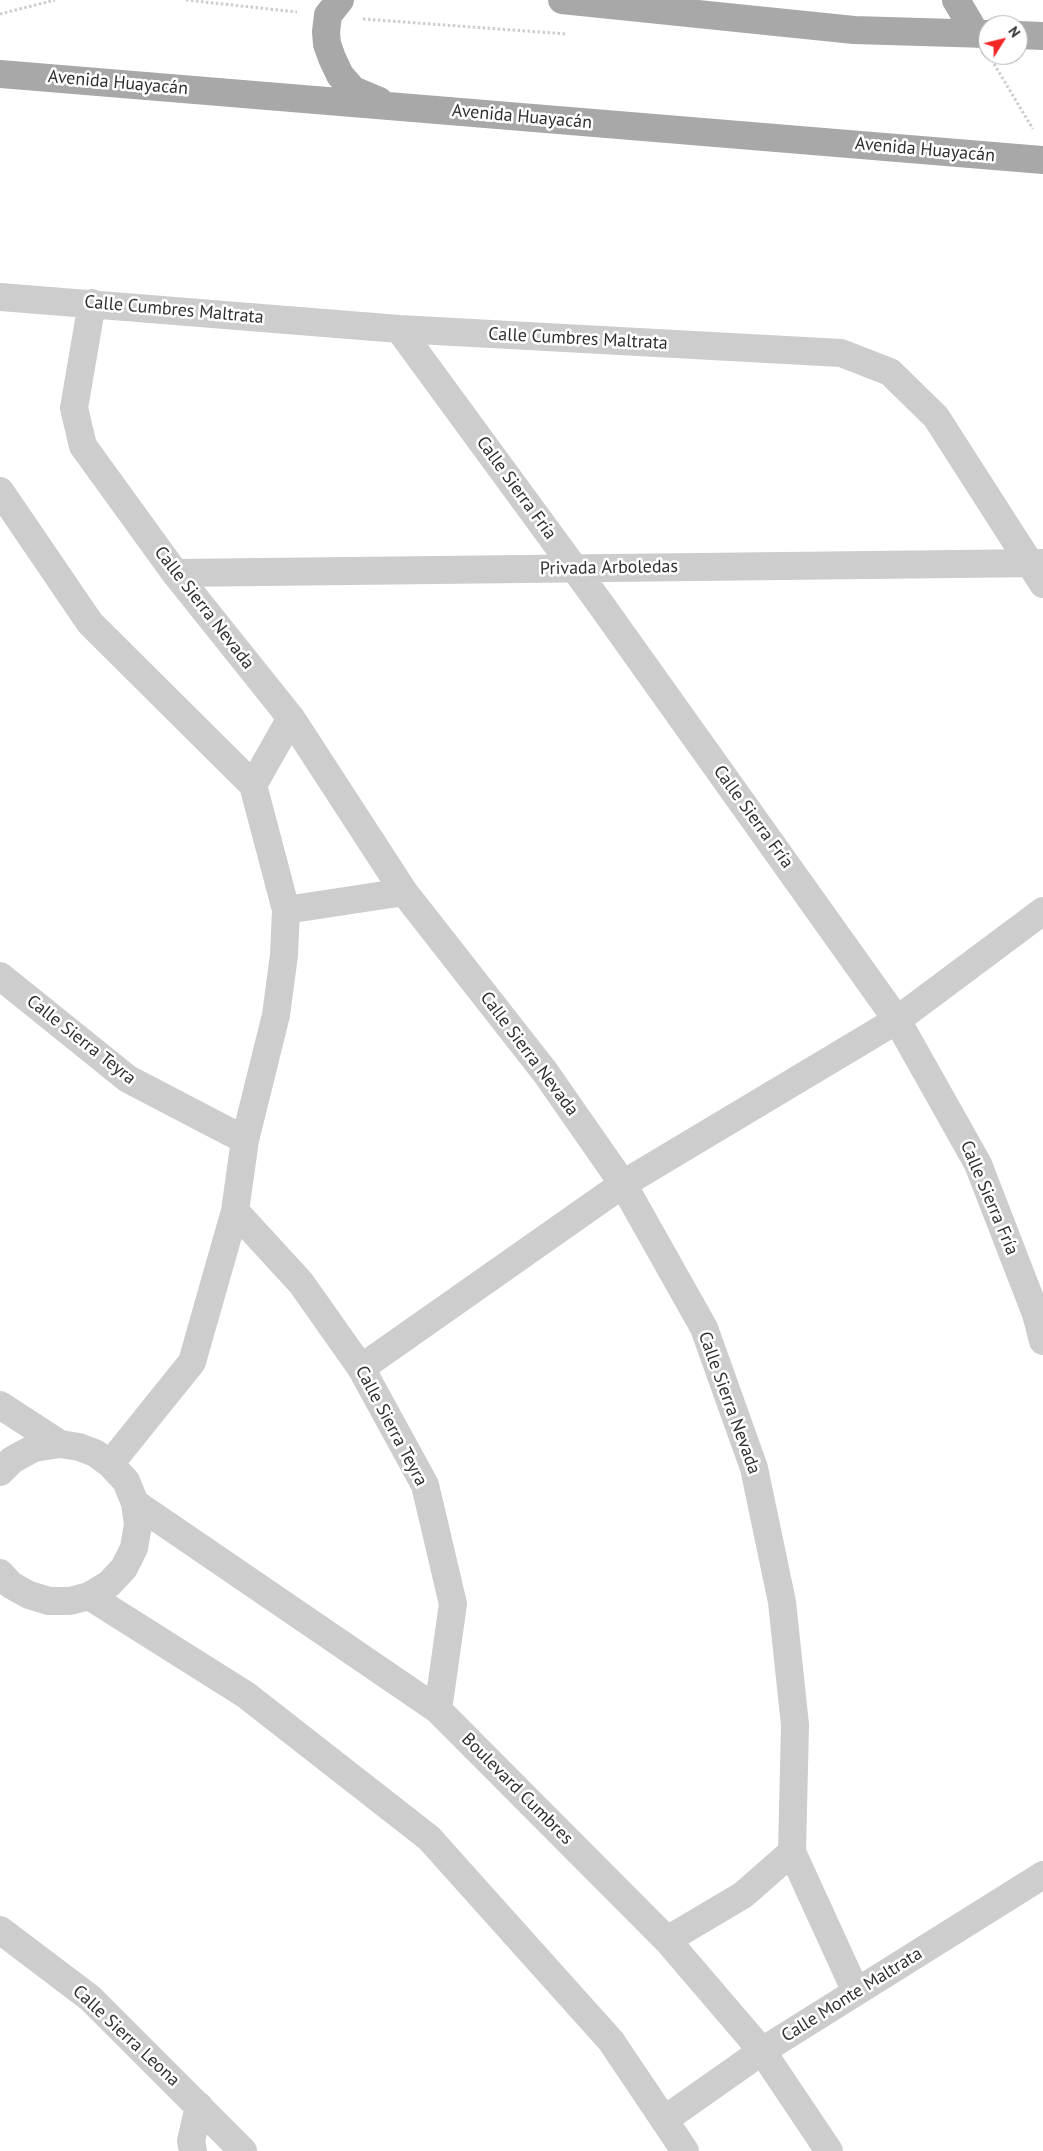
<!DOCTYPE html>
<meta charset="utf-8">
<style>
body{margin:0}
#map{position:relative;width:1043px;height:2151px;overflow:hidden;background:#fff;font-family:"PT Sans",sans-serif}
canvas{display:block}
.north{position:absolute;left:978px;top:15px;width:50px;height:50px;box-sizing:border-box;background:#fff;border:1px solid #acacac;border-radius:50%;rotate:54deg;font-size:14px;font-weight:700;line-height:20px;text-align:center;color:#303030}
.north::after{content:'';display:block;margin:auto;width:18px;height:22px;background:#f32627;clip-path:polygon(50% 0,100% 100%,50% 72%,0 100%)}
</style>
<div id="map">
<canvas width="1043" height="2151"></canvas>
<div class="north">N</div>
</div>
<script>
const ctx = document.querySelector('canvas').getContext('2d');
ctx.lineJoin = 'round';
function poly(rows) {
  const path = new Path2D();
  for (const r of rows) {
    path.moveTo(r[0], r[1]);
    for (let i = 2; i < r.length; i += 2) path.lineTo(r[i], r[i + 1]);
  }
  return path;
}
function trace(path, color, width, dash) {
  ctx.strokeStyle = color;
  ctx.lineWidth = width;
  ctx.lineCap = dash ? 'butt' : 'round';
  ctx.setLineDash(dash || []);
  ctx.stroke(path);
}
function label(font, color, halo, rows, align = 'center') {
  ctx.font = font + ' "PT Sans",sans-serif';
  ctx.lineWidth = 5;
  ctx.setLineDash([]);
  ctx.textBaseline = 'middle';
  ctx.strokeStyle = halo;
  ctx.fillStyle = color;
  for (const [text, x, y, turn = 0] of rows) {
    ctx.save();
    ctx.translate(x, y);
    ctx.rotate((+turn || 0) * Math.PI / 180);
    ctx.textAlign = isNaN(turn) ? turn : align;
    if (halo) ctx.strokeText(text, 0, 0);
    ctx.fillText(text, 0, 0);
    ctx.restore();
  }
}
const path = poly([
 [186,0,297,12],
 [0,14,55,0],
 [363,19,567,34],
 [994,64,1033,129]
]);
const minor = poly([
 [0,297,399,329,841,353,890,372,936,417,1043,584],
 [92,303,74,408,83,446,175,573,291,718,404,892,545,1072,623,1184,704,1328,754,1468,782,1602,795,1725,792,1852,743,1895,667,1940],
 [399,329,599,602,897,1020,978,1164,1036,1314,1043,1341],
 [0,491,90,623,253,785,286,910],
 [175,573,1043,563],
 [253,785,291,718],
 [0,976,128,1079,245,1140],
 [235,1211,301,1283,361,1368,425,1485,453,1604,438,1710],
 [361,1368,623,1184,897,1020,1043,911],
 [0,1405,60,1444],
 [110,1464,192,1362,235,1211,245,1140,276,1015,284,955,286,910,404,892],
 [0,1472,12,1460,34,1448,60,1444,79,1447,95,1453,110,1464,126,1481,135,1503,138,1525,134,1548,124,1568,109,1584,89,1596,70,1601,49,1601,29,1595,11,1585,0,1573],
 [135,1503,438,1710,667,1940,762,2051,829,2151],
 [89,1596,246,1695,429,1838,611,2041,685,2151],
 [792,1852,856,1992],
 [0,1930,90,1998,243,2151],
 [664,2120,762,2051,1043,1875],
 [193,2151,191,2141,199,2106]
]);
const major = poly([
 [340,0,328,15,326,32,327,44,332,58,340,75,353,90,379,101],
 [562,0,854,30,988,34],
 [956,0,976,34],
 [1018,35,1043,36],
 [0,74,1043,160]
]);
const streetNames = [
 ["Avenida Huayacán",118,83,5],
 ["Avenida Huayacán",522,117,5],
 ["Avenida Huayacán",925,150,5],
 ["Calle Cumbres Maltrata",174,310,5],
 ["Calle Cumbres Maltrata",578,339,3],
 ["Calle Sierra Fría",516,488,54],
 ["Privada Arboledas",609,568,-1],
 ["Calle Sierra Nevada",204,608,52],
 ["Calle Sierra Fría",753,817,54],
 ["Calle Sierra Teyra",81,1040,38],
 ["Calle Sierra Nevada",529,1054,53],
 ["Calle Sierra Fría",989,1198,67],
 ["Calle Sierra Nevada",729,1403,70],
 ["Calle Sierra Teyra",391,1426,62],
 ["Boulevard Cumbres",517,1789,45],
 ["Calle Monte Maltrata",852,1995,-32],
 ["Calle Sierra Leona",126,2036,43]
];
trace(path, '#cdcdcd', 3, [2.5, 2.5]);
trace(minor, '#cdcdcd', 28);
trace(major, '#a8a8a8', 28);
label('18px', '#303030', '#fff', streetNames);
</script>
